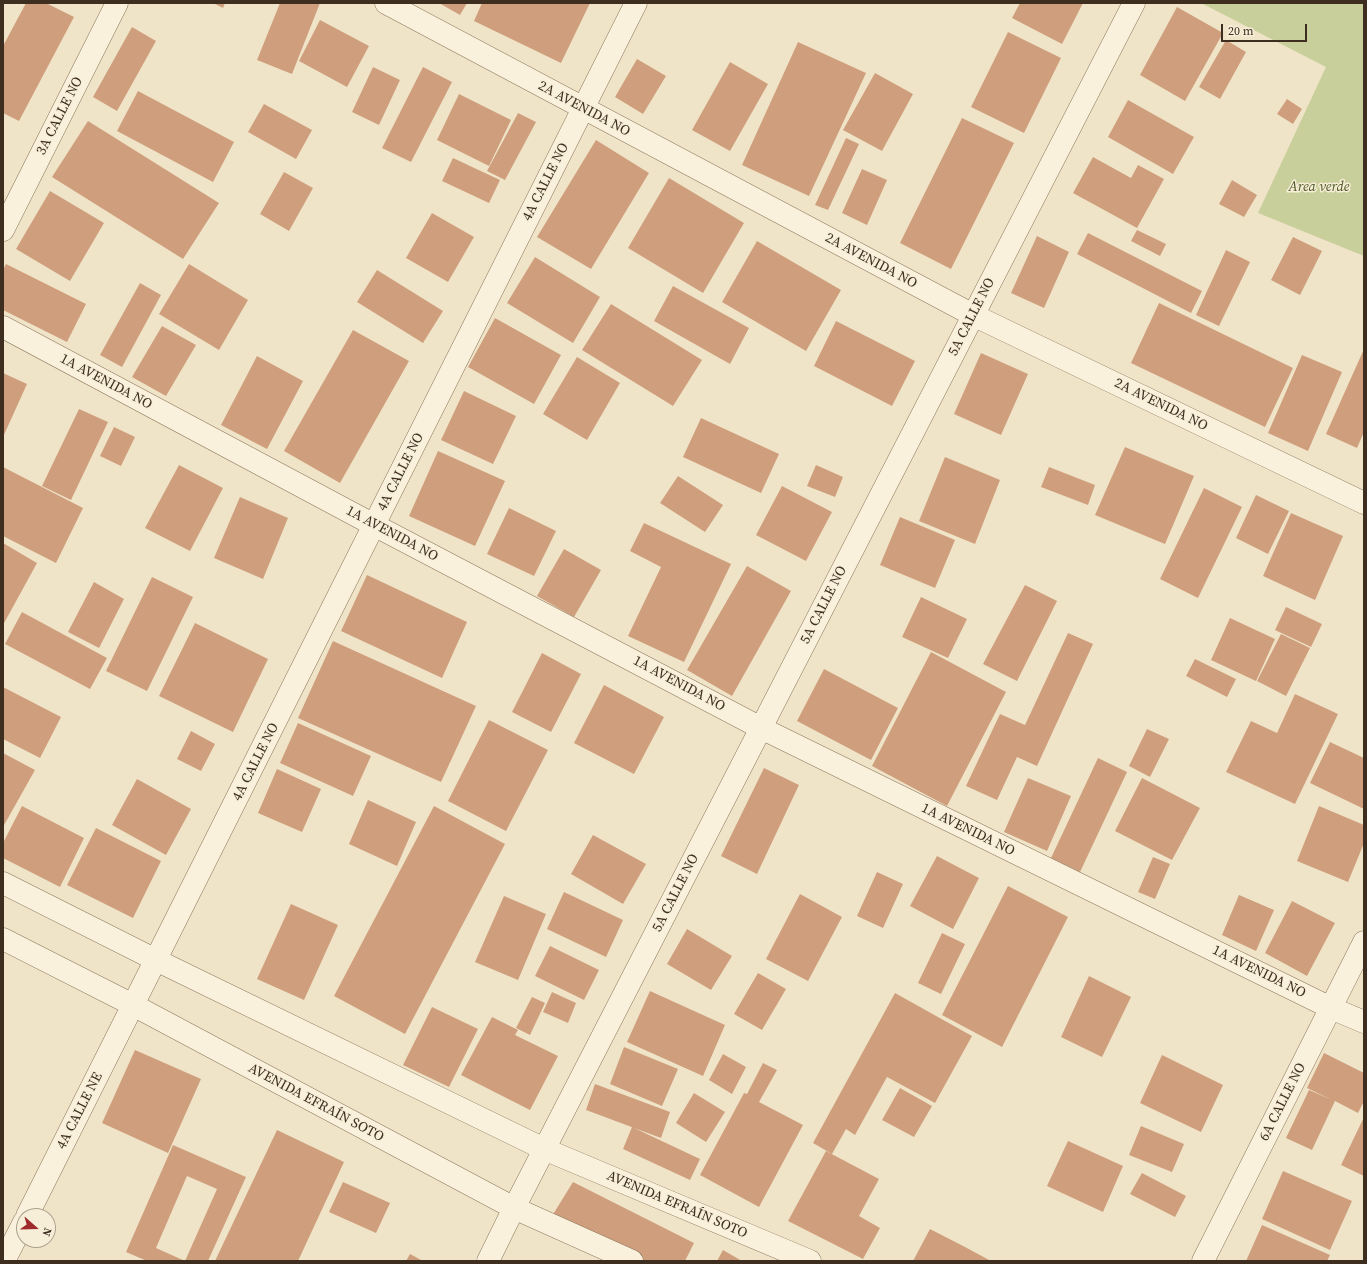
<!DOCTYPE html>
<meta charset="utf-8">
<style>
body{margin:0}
#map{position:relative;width:1367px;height:1264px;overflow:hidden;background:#f0e4c8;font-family:"Source Serif 4",serif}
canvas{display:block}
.frame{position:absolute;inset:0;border:4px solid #3d2e20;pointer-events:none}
.north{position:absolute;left:16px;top:1208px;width:40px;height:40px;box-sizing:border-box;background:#f7eed8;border:1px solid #ada18e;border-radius:50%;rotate:110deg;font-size:11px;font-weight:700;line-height:16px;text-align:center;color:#3d2e20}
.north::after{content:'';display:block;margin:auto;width:14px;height:18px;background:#9e2a2b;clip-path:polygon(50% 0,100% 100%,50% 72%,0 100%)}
.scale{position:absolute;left:1221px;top:24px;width:86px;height:18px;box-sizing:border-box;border:2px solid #3d2e20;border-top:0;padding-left:5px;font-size:12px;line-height:14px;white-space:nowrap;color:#3d2e20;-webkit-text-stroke:3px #f7eed8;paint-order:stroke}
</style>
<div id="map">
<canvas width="1367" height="1264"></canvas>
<div class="frame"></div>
<div class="north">N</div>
<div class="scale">20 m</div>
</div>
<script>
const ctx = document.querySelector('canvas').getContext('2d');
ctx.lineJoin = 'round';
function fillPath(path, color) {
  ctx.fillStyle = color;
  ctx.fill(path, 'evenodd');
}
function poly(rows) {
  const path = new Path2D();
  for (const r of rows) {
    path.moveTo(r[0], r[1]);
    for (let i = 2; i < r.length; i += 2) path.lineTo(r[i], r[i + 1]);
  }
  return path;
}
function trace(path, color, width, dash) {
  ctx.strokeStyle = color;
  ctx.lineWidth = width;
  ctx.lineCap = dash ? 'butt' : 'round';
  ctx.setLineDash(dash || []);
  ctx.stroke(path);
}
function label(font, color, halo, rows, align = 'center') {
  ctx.font = font + ' "Source Serif 4",serif';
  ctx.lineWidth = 3;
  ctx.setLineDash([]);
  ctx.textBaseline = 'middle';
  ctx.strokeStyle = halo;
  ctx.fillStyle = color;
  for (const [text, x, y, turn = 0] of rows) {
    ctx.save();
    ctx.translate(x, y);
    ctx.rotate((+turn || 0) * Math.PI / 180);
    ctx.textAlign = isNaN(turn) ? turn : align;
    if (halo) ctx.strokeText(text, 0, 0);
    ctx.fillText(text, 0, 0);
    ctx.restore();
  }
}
const green = poly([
 [1201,3,1364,3,1364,256,1258,213,1326,67]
]);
const building = poly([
 [26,3,46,3,74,17,19,121,3,113,3,46],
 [213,3,225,3,223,8],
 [280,3,320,3,292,74,257,60],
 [439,3,467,3,460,15],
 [482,3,590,3,561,63,474,21],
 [1020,3,1083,3,1062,44,1012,18],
 [1177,7,1223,33,1185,101,1140,75],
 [320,20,369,46,347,87,299,61],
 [132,27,156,41,117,111,93,97],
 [1008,32,1061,58,1024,133,971,107],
 [1226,40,1246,52,1220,99,1199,87],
 [798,42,866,73,809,196,742,165],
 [637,59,666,76,643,114,615,97],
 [730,62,768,84,730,151,692,130],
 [373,67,400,80,379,125,352,112],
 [423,67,452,82,411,162,382,148],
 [875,73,913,94,882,151,843,130],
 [138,91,234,142,213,182,117,131],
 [459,94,511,120,489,166,437,140],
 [1287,99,1302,109,1293,124,1277,114],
 [1128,100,1194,137,1173,174,1108,137],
 [264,104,312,130,296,159,248,132],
 [518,113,536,122,505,180,487,171],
 [962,118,1014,143,951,269,900,243],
 [88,121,219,203,183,259,52,177],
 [846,138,859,144,828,210,815,205],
 [596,140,649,173,591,269,537,237],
 [1093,157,1131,178,1138,165,1164,179,1137,228,1073,193],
 [453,158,500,180,489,203,442,181],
 [862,169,887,180,867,225,842,213],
 [284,172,313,188,289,231,260,214],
 [669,178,744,223,703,293,628,248],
 [1232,180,1257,195,1244,217,1219,204],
 [50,191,104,223,70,281,16,249],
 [432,213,474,237,448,282,406,258],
 [1137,230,1166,244,1160,256,1131,241],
 [1088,233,1202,291,1191,313,1077,254],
 [1037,236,1069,252,1044,308,1011,293],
 [1293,237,1322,251,1300,295,1271,280],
 [757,241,841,290,806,351,722,302],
 [1226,250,1250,262,1219,326,1196,315],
 [535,257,600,297,573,343,507,303],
 [6,264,86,304,67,342,3,310,3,270],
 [189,264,248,300,219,350,159,314],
 [377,270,443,311,423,343,357,302],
 [140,283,161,295,122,367,100,355],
 [673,286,749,328,730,364,654,321],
 [1159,303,1293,368,1265,427,1131,363],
 [611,304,702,360,673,406,582,350],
 [495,318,561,355,534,404,468,367],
 [836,321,915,361,892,406,814,366],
 [162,326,196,345,166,396,132,377],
 [353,330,409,361,340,483,284,451],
 [1364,349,1364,432,1357,448,1326,434],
 [981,353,1028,374,1001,435,954,414],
 [1302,355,1342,372,1308,451,1268,433],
 [257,356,303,381,267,449,221,425],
 [577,357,620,383,587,440,543,414],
 [3,373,27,384,3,437],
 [464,391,516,416,493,464,441,440],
 [79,409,108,422,71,500,42,486],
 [701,418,779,454,761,493,683,457],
 [114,427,135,437,121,466,100,456],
 [1125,447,1194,476,1165,544,1095,515],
 [438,451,505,481,475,546,409,516],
 [945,457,1000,480,975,544,919,521],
 [179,465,223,488,190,551,145,528],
 [816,465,843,477,835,497,807,486],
 [3,467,83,508,56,563,3,536],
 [1049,467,1095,485,1088,505,1041,487],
 [678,476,723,505,705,532,660,503],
 [782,486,832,512,806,561,756,535],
 [1204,488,1242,507,1198,598,1160,579],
 [1256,495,1289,511,1268,554,1236,538],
 [240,497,288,518,263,579,214,558],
 [509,508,556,531,534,576,487,554],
 [1291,513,1343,536,1315,600,1263,576],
 [900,517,955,540,935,588,880,565],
 [644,523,731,564,684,662,628,636,661,567,630,551],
 [3,543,37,563,3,625],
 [564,549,601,570,574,617,537,596],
 [747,566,791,591,732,696,687,670],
 [367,575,467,622,442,678,341,631],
 [152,577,193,597,147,691,106,671],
 [94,582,124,599,99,648,68,632],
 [1025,585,1057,601,1017,681,983,664],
 [921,597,967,619,948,658,902,637],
 [1286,607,1322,624,1311,647,1275,630],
 [22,612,107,658,90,689,5,644],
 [1230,618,1275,639,1256,681,1211,660],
 [195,623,268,659,233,732,159,696],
 [1068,633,1093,644,1037,766,1017,757,997,800,966,786,1000,714,1025,725],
 [1281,634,1310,648,1286,696,1257,681],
 [333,641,476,706,441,782,298,718],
 [931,652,1006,692,947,806,872,766],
 [542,653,581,674,551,732,512,712],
 [1195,659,1236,679,1227,697,1186,676],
 [824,669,898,708,871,760,797,721],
 [604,685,664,717,634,774,574,743],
 [3,687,61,717,40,758,3,739],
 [1295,694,1338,714,1295,804,1226,772,1251,721,1277,733],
 [489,720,548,750,506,831,448,801],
 [298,723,371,756,353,796,280,763],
 [1147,729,1169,739,1150,777,1129,766],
 [191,731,215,744,201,771,177,759],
 [1330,742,1364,758,1364,809,1310,783],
 [3,753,35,770,3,827],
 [1098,758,1127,772,1080,872,1051,858],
 [764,768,799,785,757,874,721,856],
 [277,769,321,789,302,832,258,813],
 [1028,778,1071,796,1047,851,1004,832],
 [1142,778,1200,808,1172,860,1115,831],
 [137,779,191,809,166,855,112,825],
 [368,800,416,822,397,866,349,844],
 [22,806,84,838,60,887,3,858,3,843],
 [434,806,505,844,405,1034,334,996],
 [1319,806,1364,825,1364,843,1348,882,1297,861],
 [96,828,161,861,133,918,67,885],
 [593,835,646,864,623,904,571,874],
 [937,856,979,878,953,929,910,906],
 [1153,857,1170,864,1155,899,1138,892],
 [877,872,903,884,883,928,857,916],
 [1008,886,1068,917,1002,1047,942,1015],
 [564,892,623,920,606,957,547,929],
 [800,894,842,917,808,981,766,959],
 [1239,895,1274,910,1256,951,1222,935],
 [504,896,546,914,518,980,475,962],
 [1292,901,1335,923,1307,976,1265,953],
 [291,904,338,925,304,1000,257,979],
 [687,929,732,956,711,990,667,964],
 [942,933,965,944,941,994,918,983],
 [550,946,599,970,584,1000,535,976],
 [758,973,786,989,762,1030,734,1014],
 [1089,976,1131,997,1102,1057,1061,1037],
 [650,991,725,1025,703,1076,627,1042],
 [552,992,576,1003,568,1023,543,1012],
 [895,993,972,1036,935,1103,887,1077,855,1135,846,1129,832,1154,813,1143],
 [532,997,545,1003,530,1035,516,1028],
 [432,1007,478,1029,449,1087,403,1065],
 [492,1017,518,1030,515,1035,558,1056,530,1110,461,1075],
 [624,1047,678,1069,662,1106,610,1084],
 [135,1050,201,1079,168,1153,102,1123],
 [1324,1053,1364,1073,1364,1101,1358,1113,1335,1101,1312,1150,1286,1138,1309,1090,1332,1100,1307,1088],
 [723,1054,746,1067,732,1094,709,1080],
 [1162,1055,1223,1085,1201,1132,1140,1103],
 [763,1063,777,1070,759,1102,803,1125,759,1207,700,1175,744,1093,747,1094],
 [595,1084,670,1112,661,1138,586,1110],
 [900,1088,932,1106,914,1137,882,1120],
 [694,1093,725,1112,706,1142,676,1123],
 [1364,1117,1364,1176,1341,1165],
 [1141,1126,1184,1144,1172,1172,1129,1155],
 [632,1127,700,1159,690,1180,623,1149],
 [277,1130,344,1162,298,1261,215,1261],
 [1068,1141,1123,1166,1103,1212,1047,1186],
 [173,1145,246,1177,208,1261,185,1261,217,1189,187,1176,156,1248,185,1261,147,1261,126,1252],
 [826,1151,879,1179,859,1216,880,1228,863,1259,788,1221],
 [1283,1171,1352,1201,1330,1250,1262,1219],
 [1142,1173,1186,1196,1175,1217,1130,1194],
 [343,1182,390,1203,376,1233,329,1212],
 [573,1182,694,1243,685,1261,639,1261,552,1216],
 [1262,1225,1330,1255,1327,1261,1246,1261],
 [930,1229,965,1247,991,1261,913,1261],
 [723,1250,742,1261,717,1261],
 [410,1254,423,1261,406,1261]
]);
const street = poly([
 [386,3,973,315,1364,503],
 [3,230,117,3],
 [3,327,374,525,761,728,1331,1008,1364,1022],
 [3,883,156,960,544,1149,810,1261],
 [3,939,133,1005,514,1208,632,1261],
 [27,1216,636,3],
 [4,1261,24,1222],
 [488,1261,514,1208,1134,3],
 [1203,1261,1364,942]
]);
const streetNames = [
 ["2A AVENIDA NO",584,109,28],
 ["3A CALLE NO",60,116,-63],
 ["4A CALLE NO",546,182,-63],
 ["2A AVENIDA NO",871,261,28],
 ["5A CALLE NO",972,317,-63],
 ["1A AVENIDA NO",106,382,28],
 ["2A AVENIDA NO",1161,405,26],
 ["4A CALLE NO",401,472,-63],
 ["1A AVENIDA NO",392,534,28],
 ["5A CALLE NO",824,605,-63],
 ["1A AVENIDA NO",679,684,28],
 ["4A CALLE NO",256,762,-63],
 ["1A AVENIDA NO",968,830,26],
 ["5A CALLE NO",676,893,-63],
 ["1A AVENIDA NO",1259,972,26],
 ["6A CALLE NO",1283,1102,-63],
 ["AVENIDA EFRAÍN SOTO",316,1103,28],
 ["4A CALLE NE",80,1111,-63],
 ["AVENIDA EFRAÍN SOTO",677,1205,23]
];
const parkNames = [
 ["Area verde",1319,187]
];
fillPath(green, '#c9cf9b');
fillPath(building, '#cf9f7d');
trace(street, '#8d765c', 23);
trace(street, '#faf1dc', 22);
label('14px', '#3d2e20', '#f7eed8', streetNames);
label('italic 14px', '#4d5a26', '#f7eed8', parkNames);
</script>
